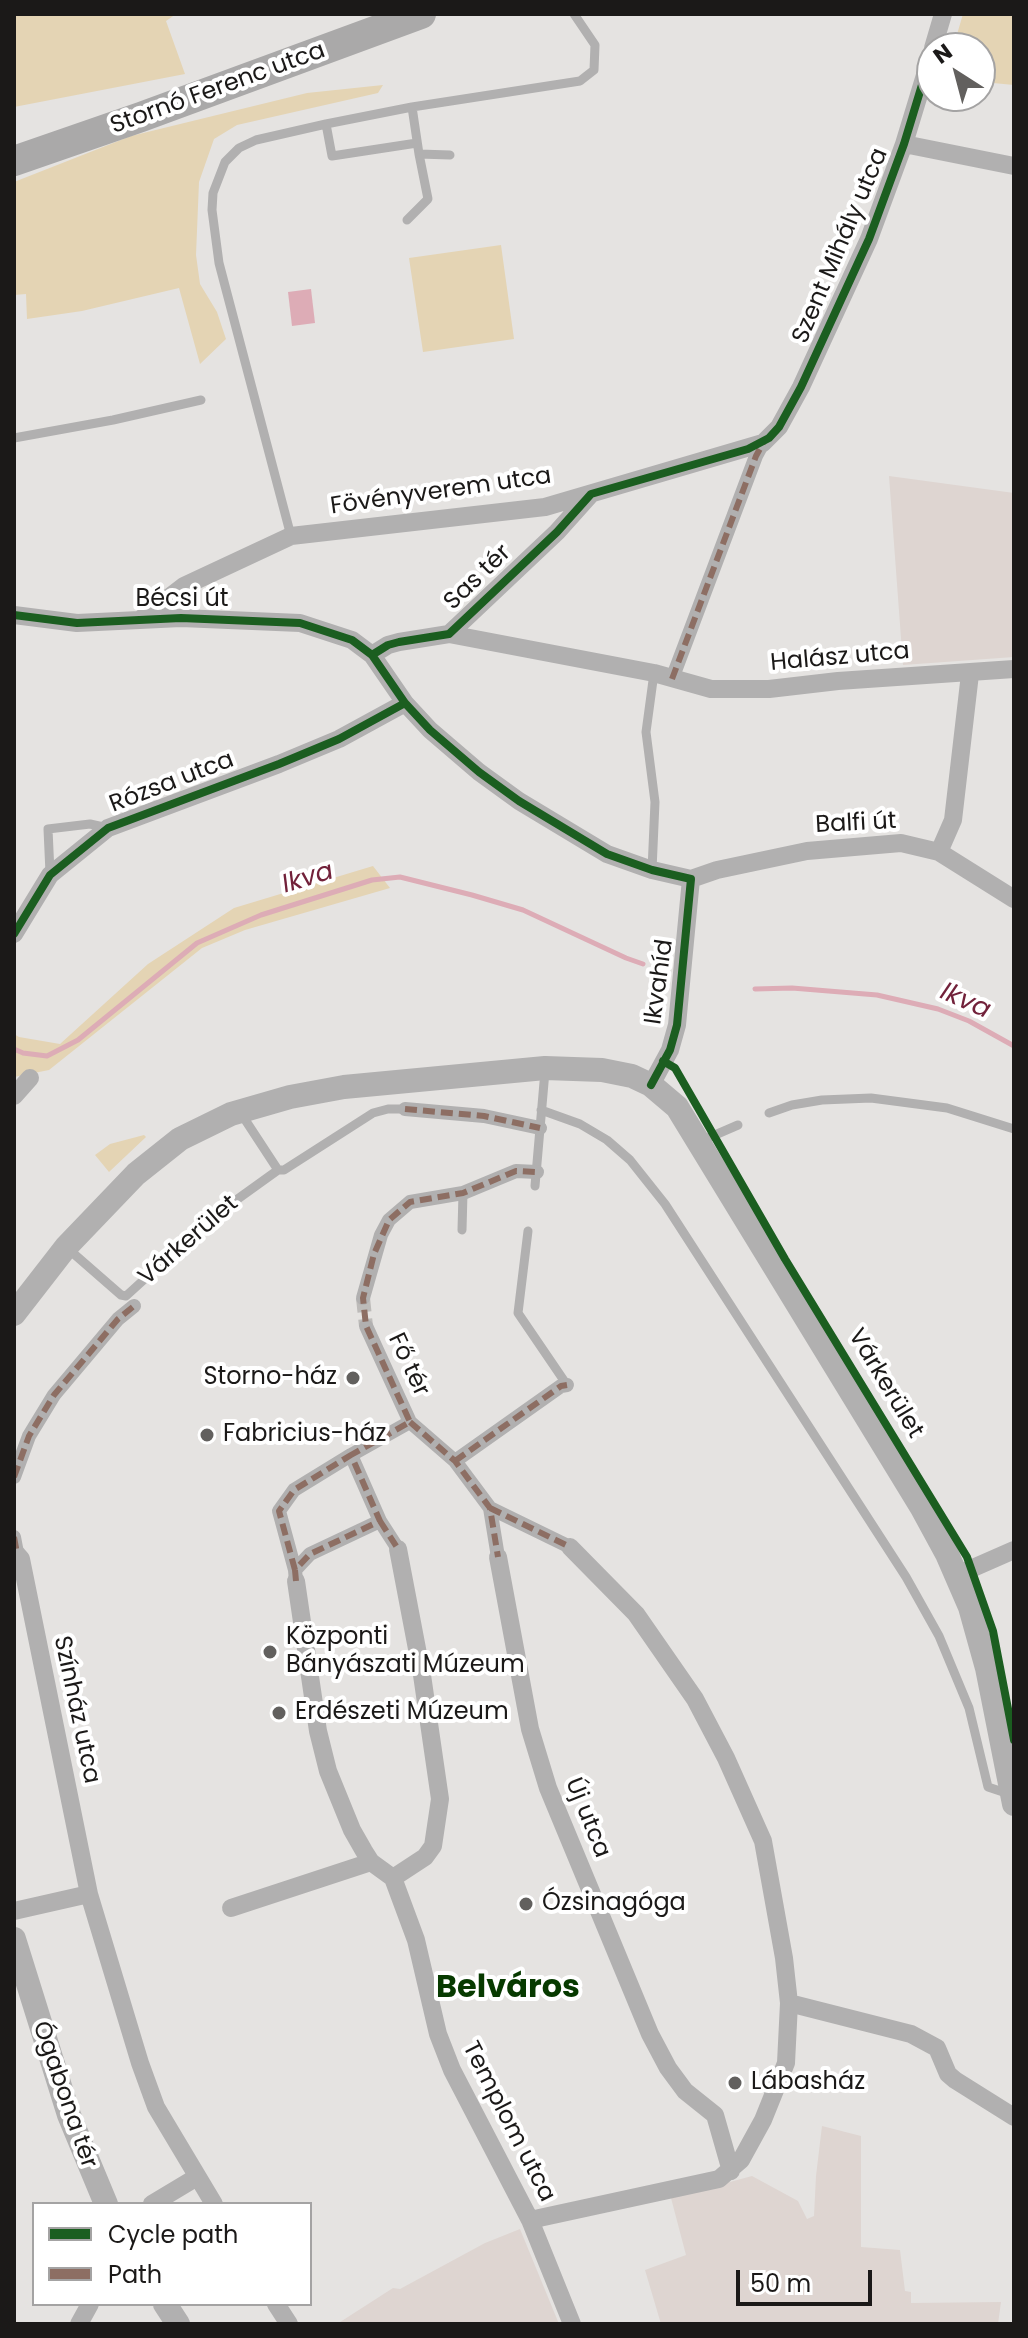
<!DOCTYPE html>
<meta charset="utf-8">
<style>
body{margin:0}
#map{position:relative;width:1028px;height:2338px;overflow:hidden;background:#e5e3e1;font-family:Poppins,sans-serif}
canvas{display:block}
.frame{position:absolute;inset:0;border:16px solid #1b1918;pointer-events:none}
.legend{position:absolute;left:32px;top:2202px;width:280px;height:104px;box-sizing:border-box;background:#fff;border:2px solid #a4a3a3;margin:0;padding:10px 14px;list-style:none;font-size:24px;color:#1b1918}
.legend li{display:flex;align-items:center;gap:16px;height:40px}
.legend b{width:40px;border:2px solid #a4a3a3}
.north{position:absolute;left:916px;top:32px;width:80px;height:80px;box-sizing:border-box;background:#fff;border:2px solid #a4a3a3;border-radius:50%;rotate:324deg;font-size:22px;font-weight:700;line-height:32px;text-align:center;color:#1b1918}
.north::after{content:'';display:block;margin:auto;width:28px;height:36px;background:#62605e;clip-path:polygon(50% 0,100% 100%,50% 72%,0 100%)}
.scale{position:absolute;left:736px;top:2270px;width:136px;height:36px;box-sizing:border-box;border:4px solid #1b1918;border-top:0;padding-left:10px;font-size:24px;line-height:28px;white-space:nowrap;color:#1b1918;-webkit-text-stroke:6px #fff;paint-order:stroke}
</style>
<div id="map">
<canvas width="1028" height="2338"></canvas>
<div class="frame"></div>
<ul class="legend">
<li><b style="height:10px;background:#1b5e20"></b>Cycle path</li>
<li><b style="height:10px;background:#8d6e63"></b>Path</li>
</ul>
<div class="north">N</div>
<div class="scale">50 m</div>
</div>
<script>
const ctx = document.querySelector('canvas').getContext('2d');
ctx.lineJoin = 'round';
function fillPath(path, color) {
  ctx.fillStyle = color;
  ctx.fill(path, 'evenodd');
}
function poly(rows) {
  const path = new Path2D();
  for (const r of rows) {
    path.moveTo(r[0], r[1]);
    for (let i = 2; i < r.length; i += 2) path.lineTo(r[i], r[i + 1]);
  }
  return path;
}
function trace(path, color, width, dash) {
  ctx.strokeStyle = color;
  ctx.lineWidth = width;
  ctx.lineCap = dash ? 'butt' : 'round';
  ctx.setLineDash(dash || []);
  ctx.stroke(path);
}
function label(font, color, halo, rows, align = 'center') {
  ctx.font = font + ' Poppins,sans-serif';
  ctx.lineWidth = 8;
  ctx.setLineDash([]);
  ctx.textBaseline = 'middle';
  ctx.strokeStyle = halo;
  ctx.fillStyle = color;
  for (const [text, x, y, turn = 0] of rows) {
    ctx.save();
    ctx.translate(x, y);
    ctx.rotate((+turn || 0) * Math.PI / 180);
    ctx.textAlign = isNaN(turn) ? turn : align;
    if (halo) ctx.strokeText(text, 0, 0);
    ctx.fillText(text, 0, 0);
    ctx.restore();
  }
}
const built = poly([
 [889,476,1014,493,1014,657,903,665],
 [822,2126,861,2136,861,2247,900,2250,905,2291,911,2292,911,2303,1001,2302,998,2324,661,2324,645,2270,686,2255,671,2198,752,2176,798,2201,807,2219,814,2216,816,2176],
 [520,2229,559,2324,337,2324,393,2288,400,2289,485,2243]
]);
const green = poly([
 [14,14,176,14,166,21,185,74,14,107],
 [963,14,1014,14,1014,85,993,83,980,77,980,48,953,48],
 [383,85,378,93,237,125,214,139,199,182,196,255,200,284,217,312,226,339,200,364,179,288,82,311,27,319,26,294,14,295,14,182,131,136,307,93],
 [501,245,514,339,423,352,409,258],
 [373,866,390,888,245,930,202,948,49,1070,14,1077,14,1034,19,1037,60,1044,148,964,234,908],
 [144,1135,146,1137,109,1172,95,1155,110,1144]
]);
const water = poly([
 [311,289,315,323,292,326,288,292]
]);
const stream = poly([
 [755,989,792,988,877,995,938,1009,969,1021,1014,1046],
 [14,1049,23,1053,47,1056,78,1040,197,943,261,915,372,880,400,877,472,895,523,910,626,958,643,964]
]);
const pedestrianTunnel = poly([
 [363,1298,366,1326]
]);
const service = poly([
 [412,107,419,154,450,155],
 [326,124,332,156,417,143],
 [407,220,428,199,419,154],
 [14,438,113,420,201,400],
 [291,536,219,263,212,210,213,193,225,162,239,148,256,140,326,124,412,107,580,81,594,70,595,45,574,14],
 [652,870,655,802,646,732,654,673],
 [50,873,48,829,90,824,108,828],
 [541,1110,580,1124,607,1140,630,1160,665,1204,906,1577,939,1636,969,1708,988,1787,1009,1794],
 [769,1113,792,1105,822,1100,871,1098,947,1108,1014,1129],
 [242,1115,278,1170],
 [701,1141,738,1125],
 [535,1186,545,1071],
 [462,1230,463,1193],
 [528,1231,518,1313,567,1385],
 [66,1247,121,1295,126,1296,214,1216,278,1170,284,1170,373,1113,388,1109,405,1109]
]);
const pedestrian = poly([
 [672,679,756,456,763,443],
 [405,1109,484,1116,540,1128],
 [363,1298,381,1235,389,1220,410,1202,463,1193,516,1171,537,1172],
 [410,1422,455,1461,490,1508,498,1557],
 [455,1461,561,1386,567,1385],
 [14,1477,29,1436,54,1395,118,1319,134,1306],
 [490,1508,570,1547],
 [380,1521,398,1549],
 [14,1537,17,1553],
 [295,1570,279,1511,294,1490,351,1455],
 [296,1581,295,1570,310,1554,380,1521,351,1455,410,1422,366,1326]
]);
const minor = poly([
 [933,48,943,14],
 [904,144,1014,166],
 [14,615,77,623,181,618,300,623,352,640,372,655,405,703,430,730,479,772,519,801,607,854,652,870,691,879],
 [141,619,184,586,291,536,545,507,763,443,779,427,801,387,869,239,904,144,932,52],
 [449,634,654,673,711,689,769,689,838,681,1014,669],
 [372,655,388,645,399,642,449,634,557,532,591,494],
 [939,852,953,820,970,674],
 [691,879,717,870,807,851,901,843,939,852,1014,899],
 [14,934,50,875,108,828,279,764,339,739,405,703],
 [651,1085,670,1050,677,1025,691,879],
 [14,1096,30,1078],
 [14,1551,21,1559,89,1894,140,2063,156,2107,214,2204],
 [498,1557,530,1729,548,1788,650,2034,668,2068,685,2091,715,2115,731,2171],
 [957,1575,1014,1550],
 [296,1581,318,1731,328,1771,352,1830,364,1851,371,1862,393,1878,416,1940,438,2034,452,2070,530,2220,572,2324],
 [393,1878,425,1857,433,1846,440,1799,422,1675,398,1549],
 [231,1908,371,1862],
 [14,1911,89,1894],
 [789,2003,911,2034,937,2048,948,2074,955,2080,1014,2117],
 [152,2204,197,2177],
 [530,2220,719,2179,741,2160,763,2120,786,2063,789,2003,784,1958,763,1841,726,1758,695,1699,636,1614,570,1547],
 [276,2304,289,2324],
 [79,2324,90,2304]
]);
const tertiary = poly([
 [14,1314,66,1247,136,1174,180,1139,231,1114,290,1097,344,1087,545,1068,602,1070,632,1076,651,1085,677,1107,922,1508,947,1554,970,1607,987,1668,1014,1804],
 [14,1939,69,2115,106,2204],
 [165,2304,178,2324]
]);
const primary = poly([
 [14,161,141,117,421,14]
]);
const quiet = poly([
 [672,679,756,456,763,443],
 [405,1109,484,1116,540,1128],
 [410,1422,455,1461,490,1508,498,1557],
 [455,1461,561,1386,567,1385],
 [14,1477,29,1436,54,1395,118,1319,134,1306],
 [490,1508,570,1547],
 [380,1521,398,1549],
 [14,1537,17,1553],
 [295,1570,279,1511,294,1490,351,1455],
 [296,1581,295,1570,310,1554,380,1521,351,1455,410,1422,366,1326,363,1298,374,1254,389,1220,410,1202,463,1193,516,1171,537,1172]
]);
const cycleway = poly([
 [14,615,77,623,181,618,300,623,352,640,372,655,405,703,430,730,479,772,519,801,607,854,652,870,691,879,677,1025,670,1050,651,1085],
 [372,655,388,645,399,642,449,634,557,532,591,494,748,449,769,438,779,427,801,387,869,239,904,144,932,52],
 [14,934,50,875,108,828,279,764,339,739,405,703],
 [663,1061,675,1068,785,1259,967,1557,993,1631,1014,1740]
]);
const markers = [
 [353,1378,8,"#62605e"],
 [207,1435,8,"#62605e"],
 [270,1652,8,"#62605e"],
 [279,1713,8,"#62605e"],
 [526,1904,8,"#62605e"],
 [735,2083,8,"#62605e"]
];
const streetNames = [
 ["Stornó Ferenc utca",218,89,-20],
 ["Szent Mihály utca",841,246,-67],
 ["Fövényverem utca",441,492,-8],
 ["Sas tér",478,578,-44],
 ["Bécsi út",182,600],
 ["Halász utca",840,658,-5],
 ["Rózsa utca",172,783,-21],
 ["Balfi út",856,824,-3],
 ["Ikvahíd",660,982,-82],
 ["Várkerület",189,1241,-41],
 ["Fő tér",408,1365,65],
 ["Várkerület",885,1384,59],
 ["Színház utca",76,1710,78],
 ["Új utca",587,1818,68],
 ["Ógabona tér",64,2095,71],
 ["Templom utca",508,2122,63]
];
const poiNames = [
 ["Storno-ház",337,1378,"right"],
 ["Fabricius-ház",223,1435],
 ["Központi",286,1638],
 ["Bányászati Múzeum",286,1666],
 ["Erdészeti Múzeum",295,1713],
 ["Ózsinagóga",542,1904],
 ["Lábasház",751,2083]
];
const waterNames = [
 ["Ikva",308,879,-17],
 ["Ikva",965,1002,24]
];
const districtNames = [
 ["Belváros",508,1989]
];
fillPath(built, '#ded5d1');
fillPath(green, '#e4d4b4');
fillPath(water, '#ddacb6');
trace(stream, '#ddacb6', 5);
trace(pedestrianTunnel, '#bdbbb9', 14, [14, 7]);
trace(service, '#b1b0b0', 9);
trace(pedestrian, '#b1b0b0', 14);
trace(minor, '#b1b0b0', 18);
trace(tertiary, '#b1b0b0', 24);
trace(primary, '#aaa9a9', 30);
trace(quiet, '#8d6e63', 6, [12, 6]);
trace(cycleway, '#1b5e20', 8);
for (const [x, y, r, color] of markers) {
  const dot = new Path2D();
  dot.arc(x, y, r, 0, 2 * Math.PI);
  ctx.fillStyle = color;
  ctx.fill(dot);
  trace(dot, '#fff', 3);
}
label('24px', '#1b1918', '#fff', streetNames);
label('24px', '#1b1918', '#fff', poiNames, 'left');
label('italic 26px', '#72213a', '#fff', waterNames);
label('bold 32px', '#073a00', '#fff', districtNames);
</script>
